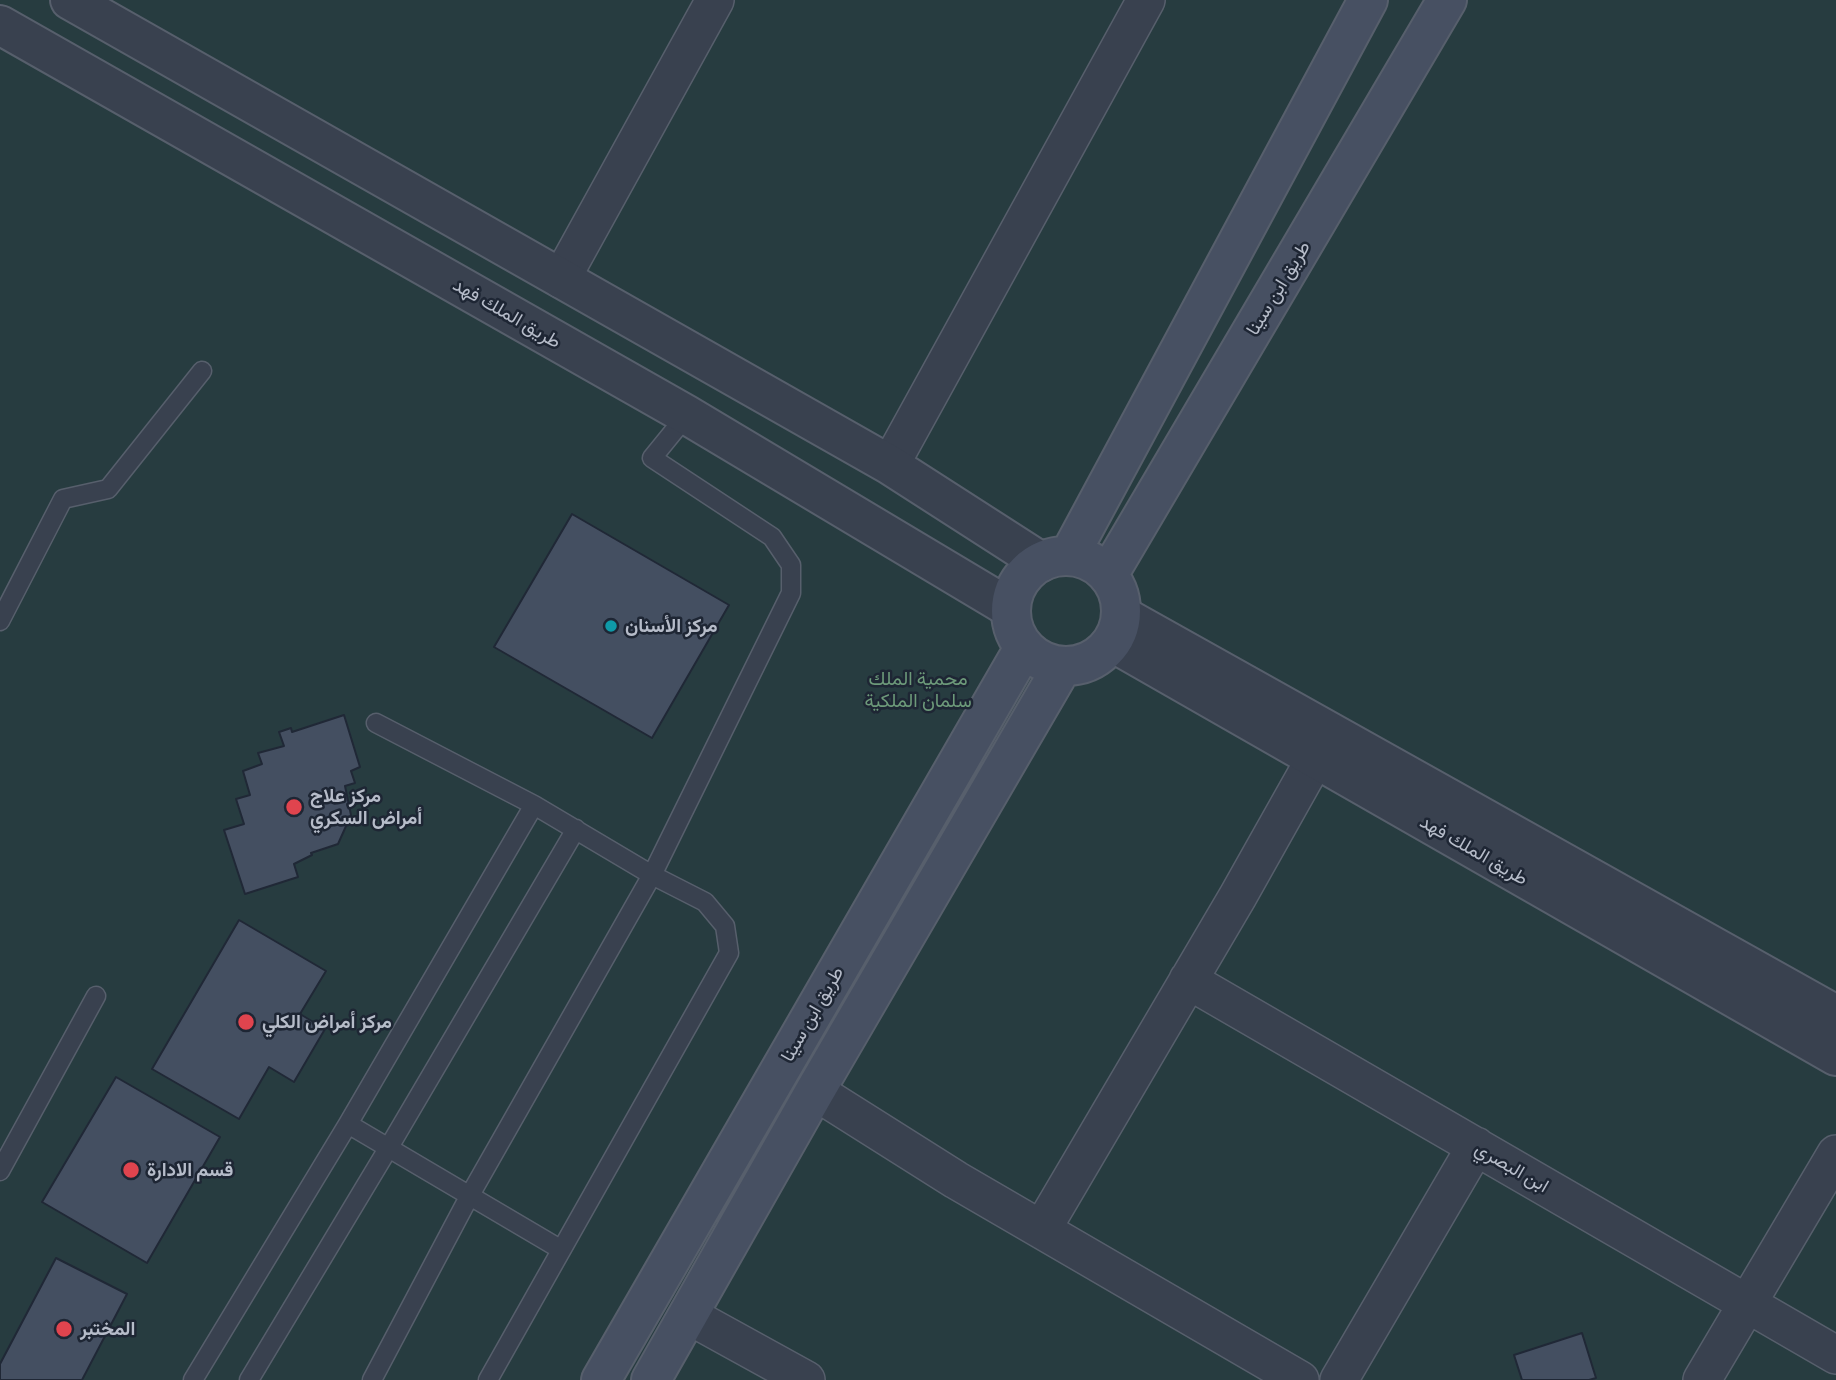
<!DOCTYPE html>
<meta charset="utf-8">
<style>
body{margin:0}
canvas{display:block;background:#252f3f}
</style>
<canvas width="1836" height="1380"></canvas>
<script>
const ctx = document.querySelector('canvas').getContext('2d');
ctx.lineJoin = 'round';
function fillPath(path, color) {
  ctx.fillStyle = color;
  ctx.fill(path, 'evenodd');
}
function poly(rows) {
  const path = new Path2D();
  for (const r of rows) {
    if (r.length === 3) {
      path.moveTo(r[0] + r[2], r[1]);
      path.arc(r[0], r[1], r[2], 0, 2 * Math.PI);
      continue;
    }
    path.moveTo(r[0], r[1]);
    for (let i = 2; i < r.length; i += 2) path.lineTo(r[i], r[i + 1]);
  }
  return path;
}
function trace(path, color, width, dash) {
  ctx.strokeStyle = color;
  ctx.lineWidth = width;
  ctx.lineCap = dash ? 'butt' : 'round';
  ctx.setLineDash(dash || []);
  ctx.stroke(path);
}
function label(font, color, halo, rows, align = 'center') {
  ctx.font = font + ' "Exo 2",Vazirmatn,sans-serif';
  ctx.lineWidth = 5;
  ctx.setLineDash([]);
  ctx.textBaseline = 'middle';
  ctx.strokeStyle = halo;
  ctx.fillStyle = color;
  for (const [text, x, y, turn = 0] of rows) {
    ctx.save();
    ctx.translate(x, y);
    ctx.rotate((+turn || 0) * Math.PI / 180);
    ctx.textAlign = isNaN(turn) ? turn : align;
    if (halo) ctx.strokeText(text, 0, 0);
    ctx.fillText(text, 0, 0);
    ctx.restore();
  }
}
const green = poly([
 [0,0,1836,0,1836,1380,0,1380]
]);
const building = poly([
 [572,514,729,605,652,738,494,647,572,514],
 [344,715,360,767,351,771,355,783,345,786,351,815,338,844,311,853,312,855,294,864,298,877,245,894,224,830,244,824,236,799,250,795,243,771,262,764,258,753,284,746,279,732,291,728,292,732,344,715],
 [239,920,326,971,300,1014,325,1029,294,1082,269,1067,239,1119,152,1069,239,920],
 [116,1077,220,1137,147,1263,42,1202,116,1077],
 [56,1258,127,1294,82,1380,0,1380,0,1364,56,1258],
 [1582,1333,1596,1378,1589,1380,1522,1380,1514,1355,1582,1333]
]);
const service = poly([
 [0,621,63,499,108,489,202,371],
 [534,805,652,875,791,593,791,565,772,537,652,458,687,415],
 [348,1124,560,1249],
 [0,1171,96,996],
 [193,1380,348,1124,534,805,376,723],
 [249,1380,389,1147,576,829],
 [372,1380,470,1195,652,875,705,902,725,926,729,953,488,1380]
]);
const minor = poly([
 [561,279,715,0],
 [890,465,1146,0],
 [1188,980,1836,1355],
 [815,1091,956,1180,1300,1380],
 [1042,1229,1238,896,1315,759],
 [688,1315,806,1380],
 [1339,1380,1476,1146],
 [1702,1380,1836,1154]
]);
const tertiary = poly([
 [70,0,890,465,1041,562],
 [0,25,687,415,1010,608],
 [1121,615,1836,1015],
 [1112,642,1836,1056]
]);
const secondary = poly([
 [1066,611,55],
 [1069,556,1368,0],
 [1108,575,1447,0],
 [601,1380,1024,648],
 [651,1380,815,1091,1062,667]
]);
const markers = [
 [611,626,7,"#0f9aa8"],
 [294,807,9,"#e0444e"],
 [246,1022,9,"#e0444e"],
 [131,1170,9,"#e0444e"],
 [64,1329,9,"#e0444e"]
];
const streetNames = [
 ["طريق ابن سينا",1278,288,-59],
 ["طريق الملك فهد",507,313,30],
 ["طريق الملك فهد",1474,850,30],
 ["طريق ابن سينا",812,1014,-60],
 ["ابن البصري",1512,1167,30]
];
const poiNames = [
 ["مركز الأسنان",625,626],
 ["مركز علاج",310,796],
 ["أمراض السكري",310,818],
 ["مركز أمراض الكلي",262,1022],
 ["قسم الادارة",147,1170],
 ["المختبر",80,1329]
];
const parkNames = [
 ["محمية الملك",918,679],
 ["سلمان الملكية",918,701]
];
fillPath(green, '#273c40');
fillPath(building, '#444f61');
trace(building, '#202836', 2);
trace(service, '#575f6c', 21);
trace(minor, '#575f6c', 40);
trace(tertiary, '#575f6c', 42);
trace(secondary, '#575f6c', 42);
trace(service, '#39414f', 18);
trace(minor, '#39414f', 37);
trace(tertiary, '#39414f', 38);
trace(secondary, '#475062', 38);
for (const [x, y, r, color] of markers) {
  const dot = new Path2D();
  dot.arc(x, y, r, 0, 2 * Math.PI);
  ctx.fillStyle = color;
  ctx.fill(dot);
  trace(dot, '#1e2634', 2.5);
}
label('19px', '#b6bcc9', '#1e2634', streetNames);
label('bold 19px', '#b6bcc9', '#1e2634', poiNames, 'left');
label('19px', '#6d9a7a', '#1e2634', parkNames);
</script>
